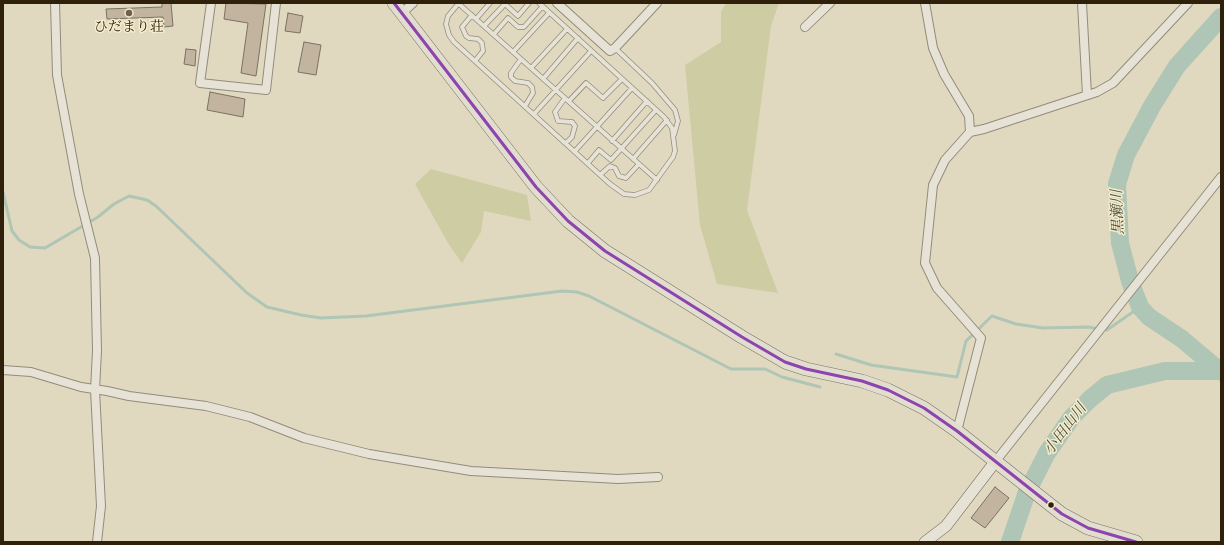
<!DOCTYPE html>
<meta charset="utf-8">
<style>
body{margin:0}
#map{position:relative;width:1224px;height:545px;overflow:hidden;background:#e1d9bf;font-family:"IM FELL DW Pica",serif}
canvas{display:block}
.frame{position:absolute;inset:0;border:4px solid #2e200b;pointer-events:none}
</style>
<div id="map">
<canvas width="1224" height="545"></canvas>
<div class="frame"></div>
</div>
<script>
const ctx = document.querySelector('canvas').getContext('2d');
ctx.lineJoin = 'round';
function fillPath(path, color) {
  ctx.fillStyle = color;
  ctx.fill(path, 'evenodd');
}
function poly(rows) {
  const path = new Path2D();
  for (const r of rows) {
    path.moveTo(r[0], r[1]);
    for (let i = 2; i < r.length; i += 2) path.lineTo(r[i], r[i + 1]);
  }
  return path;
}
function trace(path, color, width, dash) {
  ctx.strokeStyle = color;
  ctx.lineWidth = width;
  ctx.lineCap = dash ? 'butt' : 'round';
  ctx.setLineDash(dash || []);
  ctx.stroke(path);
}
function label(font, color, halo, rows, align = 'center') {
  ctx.font = font + ' "IM FELL DW Pica","Noto Serif JP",serif';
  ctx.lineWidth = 3;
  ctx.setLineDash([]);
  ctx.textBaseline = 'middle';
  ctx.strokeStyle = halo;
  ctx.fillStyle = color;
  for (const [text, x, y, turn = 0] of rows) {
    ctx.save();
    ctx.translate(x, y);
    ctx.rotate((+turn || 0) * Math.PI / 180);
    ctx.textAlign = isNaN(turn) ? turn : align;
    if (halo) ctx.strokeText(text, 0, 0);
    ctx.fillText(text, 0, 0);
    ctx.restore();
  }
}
const green = poly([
 [726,3,779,3,771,26,747,210,778,293,717,284,700,225,685,65,721,42,721,12],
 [431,169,527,195,531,221,484,211,481,232,462,263,448,243,415,184]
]);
const stream = poly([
 [3,192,12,231,19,240,30,247,45,248,98,217,114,204,129,196,147,200,156,206,247,293,267,307,301,315,321,318,366,316,562,291,577,292,589,296,731,369,765,369,782,377,820,387],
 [836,354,871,365,957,377,966,341,992,316,1016,324,1043,328,1088,327,1107,330,1140,307]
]);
const river = poly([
 [1221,17,1177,66,1152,106,1126,155,1117,184,1120,243,1130,281,1140,307,1149,317,1182,339,1221,372],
 [1010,542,1027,492,1047,453,1072,417,1090,399,1107,385,1165,371,1218,371]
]);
const building = poly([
 [162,3,171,3,173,26,164,27,163,17,107,19,106,9,162,7,162,3],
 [226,3,266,4,256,76,241,73,248,23,224,19,226,3],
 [288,13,303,16,300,33,285,31,288,13],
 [304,42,321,45,316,75,298,72,304,42],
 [186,49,196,50,195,66,184,64,186,49],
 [210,92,245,99,243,117,207,110,210,92],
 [995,487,1009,498,985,528,971,518,995,487]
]);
const lane = poly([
 [459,3,448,16,446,24,449,35,454,42,610,184,624,194,635,195,649,190,673,157,675,151,672,128,664,117,539,3],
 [459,4,657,180],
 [472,15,462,27,466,36,469,38,478,39,482,43,483,51,475,61],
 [476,19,490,3],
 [484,26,505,4,518,16,529,3],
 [494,34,508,18,518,27,524,27,542,7],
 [615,48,652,83,675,110,678,121,674,135],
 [513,52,549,13],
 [521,59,511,73,511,77,515,81,528,83,532,87,533,93,525,106],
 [531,68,567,29],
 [543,79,578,38],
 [565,98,555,112,558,121,572,122,575,126,572,137,566,143],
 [569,101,586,83,603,98,622,79],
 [534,114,591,51],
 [612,141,647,101],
 [575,151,632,88],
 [633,159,667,120],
 [588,163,599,150,611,160,656,110],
 [600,175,610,166,615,168,619,176,626,178,639,164]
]);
const street = poly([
 [55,3,57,75,79,194,95,258,97,351,95,390,101,506,97,542],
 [211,3,200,83,266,90,276,3],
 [557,3,610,51,615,48,657,3],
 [925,3,933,48,944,74,969,116,970,132],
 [1082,3,1087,95],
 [402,13,413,3],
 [805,27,830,3],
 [3,370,31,372,81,387,107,391,129,396,206,406,250,417,304,438,369,454,471,471,618,479,658,477],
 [957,431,981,338,937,288,925,263,933,185,945,160,970,132,984,129,1097,92,1113,83,1188,3],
 [995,462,1221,177]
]);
const secondary = poly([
 [925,542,946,526,995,462]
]);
const primary = poly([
 [394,3,536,187,568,221,605,251,742,337,785,362,806,369,862,381,888,390,924,408,957,431,1062,514,1088,528,1136,542]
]);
const bus1 = poly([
 [394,3,536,187,568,221,605,251,742,337,785,362,806,369,862,381,888,390,924,408,957,431,1062,514,1088,528,1136,542]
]);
const markers = [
 [129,13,4,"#6d614a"],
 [1051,505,3.5,"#2e200b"]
];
const poiNames = [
 ["ひだまり荘",129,28]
];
const waterNames = [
 ["黒瀬川",1119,212,-92],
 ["小田山川",1066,430,-53]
];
fillPath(green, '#cdcca2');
trace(stream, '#afc5b5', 3);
trace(river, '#afc5b5', 18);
fillPath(building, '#c3b4a0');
trace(building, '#787262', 1);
trace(lane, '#928b7a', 5.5);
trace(street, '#928b7a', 10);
trace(secondary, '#787262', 12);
trace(primary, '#787262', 14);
trace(lane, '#e6e3d6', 4);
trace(street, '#e6e3d6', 8);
trace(secondary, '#e6e3d6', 11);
trace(primary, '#e2decf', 13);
trace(bus1, '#8e44ad', 3);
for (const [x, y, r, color] of markers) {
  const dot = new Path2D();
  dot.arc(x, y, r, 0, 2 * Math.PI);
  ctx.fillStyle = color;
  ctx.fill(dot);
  trace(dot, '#f4eccd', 1.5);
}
label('14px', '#2e200b', '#f4eccd', poiNames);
label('italic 15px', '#4e4f3d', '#f4eccd', waterNames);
</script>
